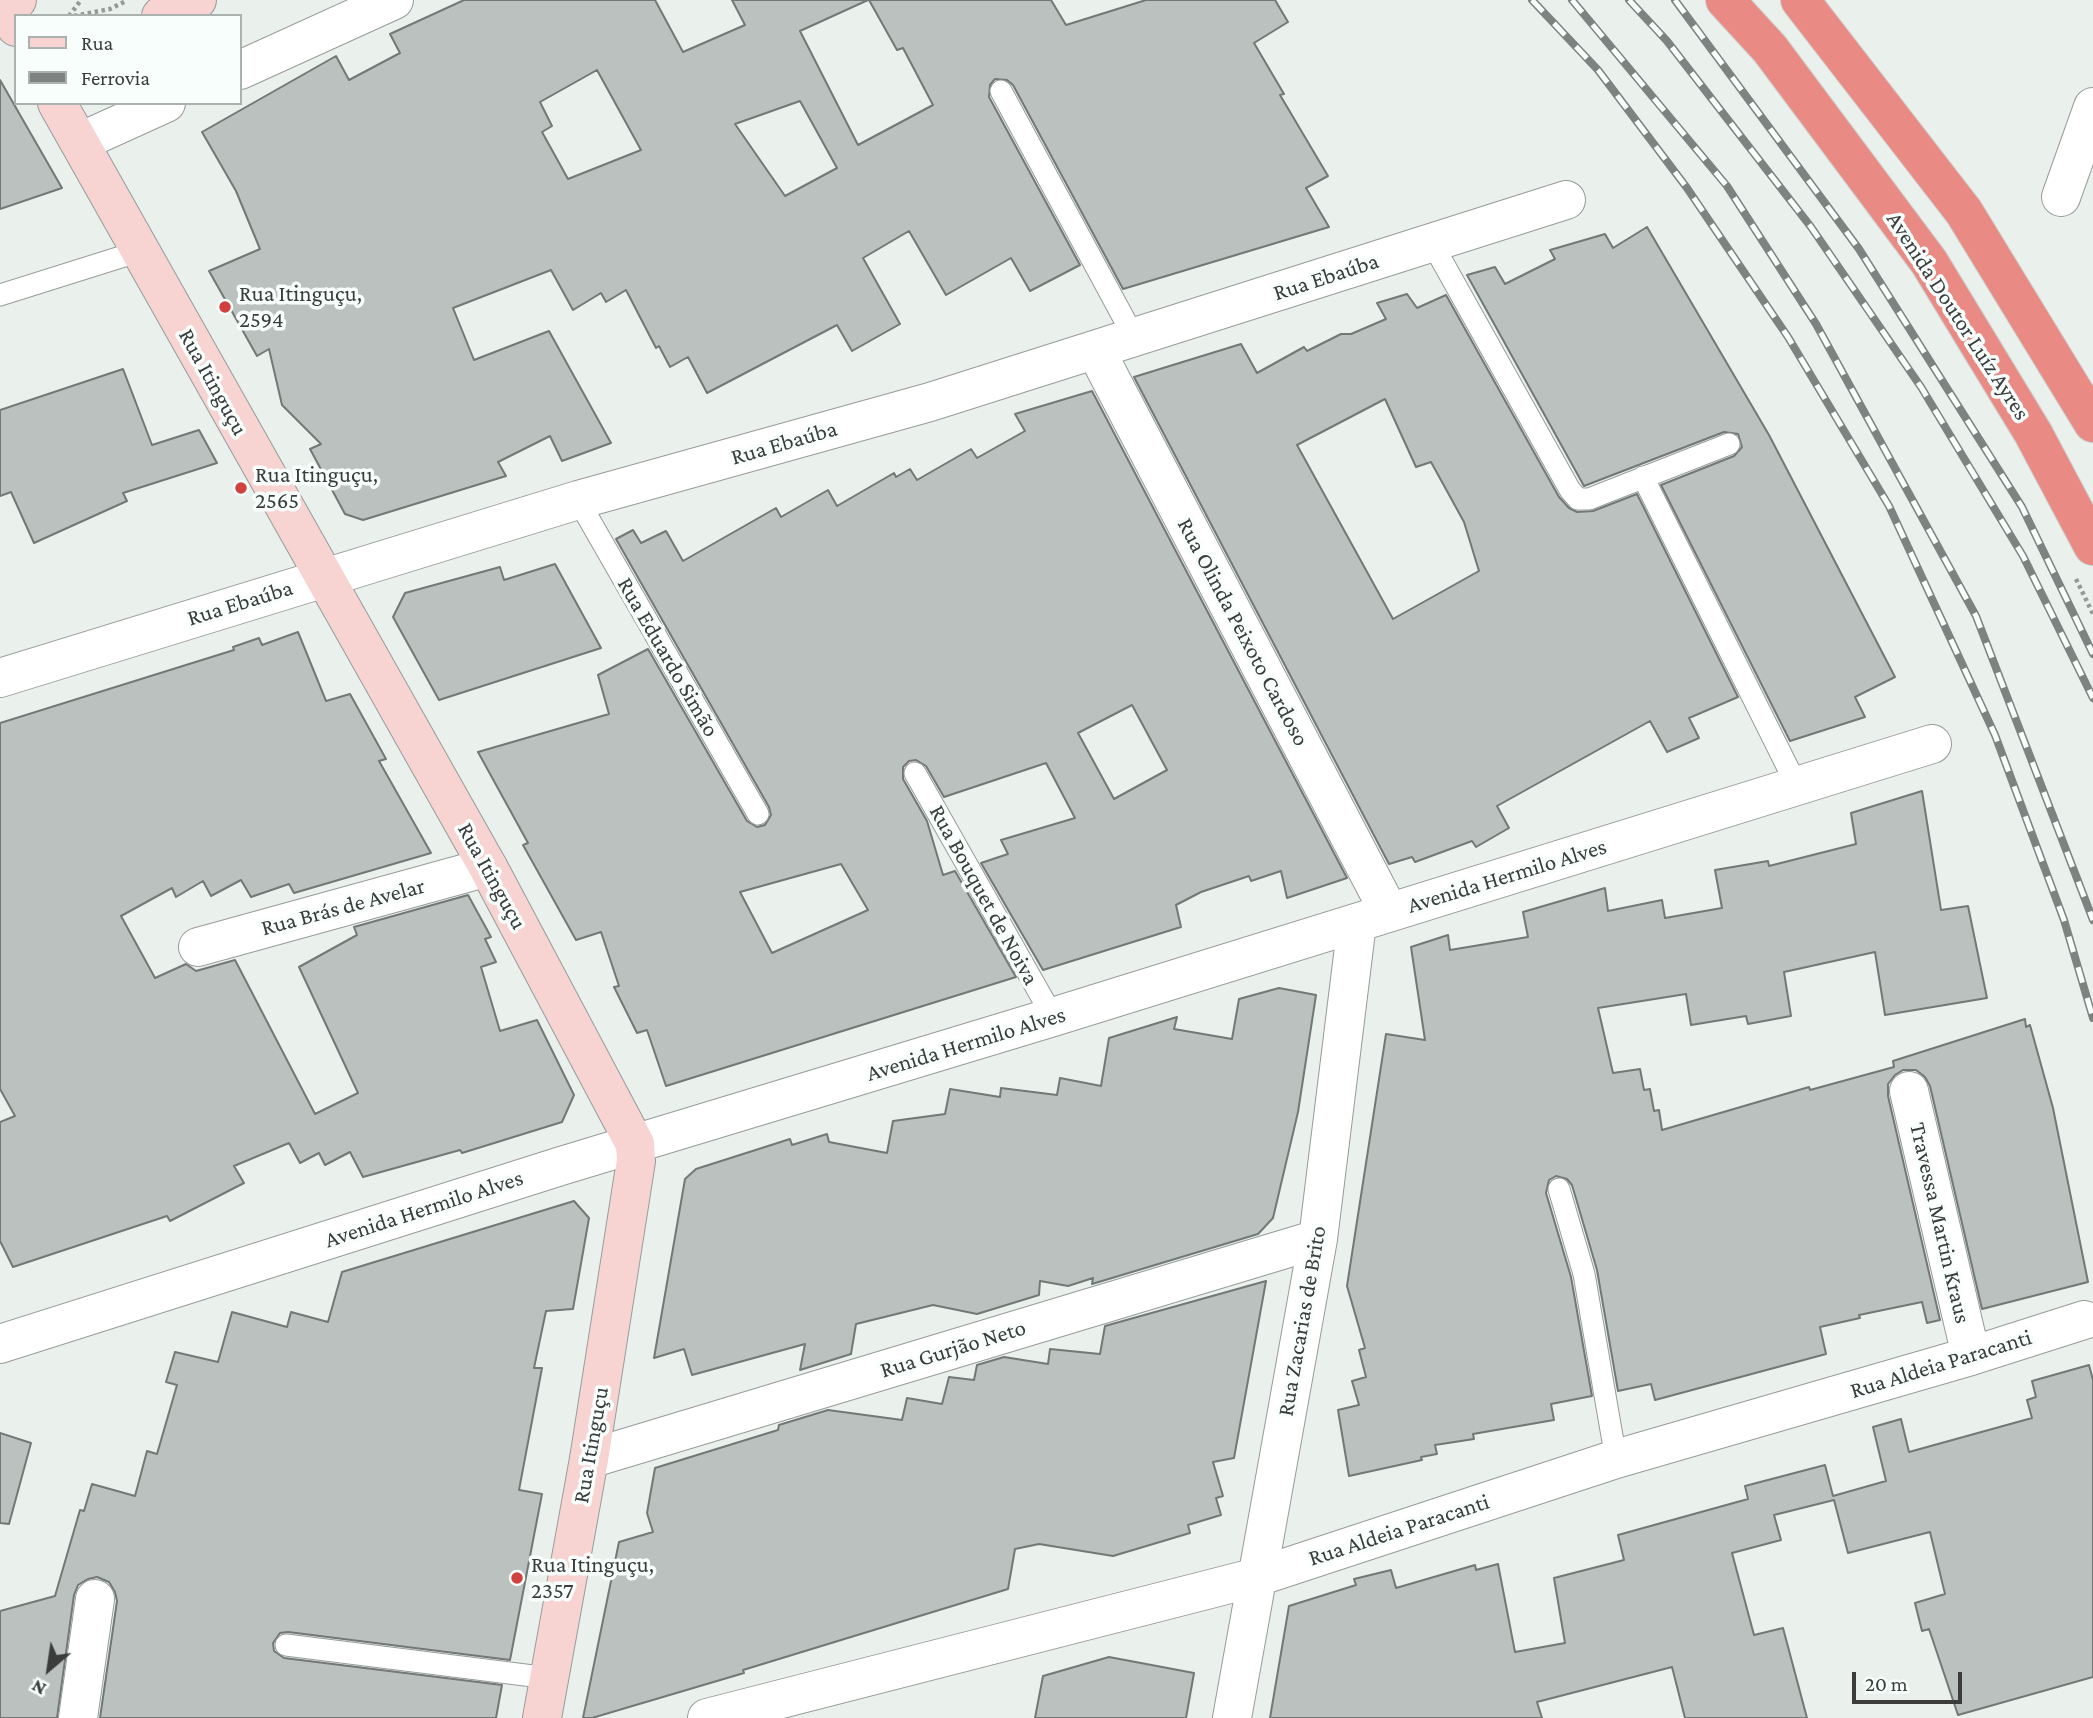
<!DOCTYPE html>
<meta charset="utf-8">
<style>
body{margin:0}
#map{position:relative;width:2093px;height:1718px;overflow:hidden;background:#eaf1ed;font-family:"Crimson Pro",serif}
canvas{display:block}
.legend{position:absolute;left:14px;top:14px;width:228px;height:91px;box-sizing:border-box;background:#f7fefb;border:2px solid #abb1af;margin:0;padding:9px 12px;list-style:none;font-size:21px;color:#3a3d3c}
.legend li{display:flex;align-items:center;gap:14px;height:35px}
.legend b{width:35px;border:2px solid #abb1af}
.north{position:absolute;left:14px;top:1634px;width:70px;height:70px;-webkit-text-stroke:5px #f7fefb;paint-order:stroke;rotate:209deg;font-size:19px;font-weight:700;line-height:28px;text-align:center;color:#3a3d3c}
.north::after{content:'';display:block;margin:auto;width:24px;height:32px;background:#3a3d3c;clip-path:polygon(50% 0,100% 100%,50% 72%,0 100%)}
.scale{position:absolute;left:1852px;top:1672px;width:110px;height:32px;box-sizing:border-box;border:4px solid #3a3d3c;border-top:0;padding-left:9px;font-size:21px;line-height:24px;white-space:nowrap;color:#3a3d3c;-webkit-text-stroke:5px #f7fefb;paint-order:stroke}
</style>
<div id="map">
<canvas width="2093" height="1718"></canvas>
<ul class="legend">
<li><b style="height:9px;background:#f7d3d1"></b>Rua</li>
<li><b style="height:9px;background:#7e8381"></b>Ferrovia</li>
</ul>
<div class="north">N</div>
<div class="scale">20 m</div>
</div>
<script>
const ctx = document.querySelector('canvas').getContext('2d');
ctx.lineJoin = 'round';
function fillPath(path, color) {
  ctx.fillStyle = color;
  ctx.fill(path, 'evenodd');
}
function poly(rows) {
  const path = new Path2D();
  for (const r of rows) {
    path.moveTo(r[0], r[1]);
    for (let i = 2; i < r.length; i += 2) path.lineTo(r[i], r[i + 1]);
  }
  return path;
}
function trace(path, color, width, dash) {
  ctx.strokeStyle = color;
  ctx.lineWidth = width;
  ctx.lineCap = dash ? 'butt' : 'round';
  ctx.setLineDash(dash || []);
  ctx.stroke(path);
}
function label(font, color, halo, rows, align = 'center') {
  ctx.font = font + ' "Crimson Pro",serif';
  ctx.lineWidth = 7;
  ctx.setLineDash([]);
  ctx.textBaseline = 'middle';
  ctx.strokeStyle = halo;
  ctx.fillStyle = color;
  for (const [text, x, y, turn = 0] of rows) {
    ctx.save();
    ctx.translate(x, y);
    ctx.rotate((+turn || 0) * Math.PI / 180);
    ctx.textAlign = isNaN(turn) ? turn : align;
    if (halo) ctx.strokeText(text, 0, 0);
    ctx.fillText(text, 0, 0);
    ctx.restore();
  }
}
const building = poly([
 [464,0,655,0,683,52,745,25,732,0,868,0,800,31,858,145,933,105,903,48,897,50,869,0,1051,0,1066,25,1146,0,1275,0,1288,22,1254,43,1284,94,1280,95,1328,176,1306,188,1329,227,1123,289,1013,85,1007,80,995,79,990,85,989,97,1080,265,1030,291,1011,258,946,295,909,231,863,258,900,324,852,351,837,325,707,393,688,357,670,367,659,346,656,348,626,290,606,302,601,293,573,310,551,270,453,308,474,360,549,331,611,443,562,461,550,436,498,462,506,476,363,520,345,514,310,449,321,444,282,405,269,349,257,356,209,271,260,249,236,191,202,132,336,56,349,80,400,53,390,34,464,0],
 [597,70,641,150,568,179,542,132,552,126,540,102,597,70],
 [800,101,837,168,785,196,735,124,800,101],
 [0,80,62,188,0,209,0,80],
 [1647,227,1769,435,1895,677,1855,697,1865,717,1790,741,1661,485,1734,456,1742,447,1738,434,1724,432,1584,486,1467,275,1495,267,1505,284,1555,259,1550,250,1605,234,1613,248,1647,227],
 [1407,294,1417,308,1446,295,1559,497,1569,508,1577,512,1593,511,1637,494,1738,697,1689,718,1699,738,1667,752,1650,721,1497,806,1509,828,1476,847,1472,841,1415,862,1412,857,1389,864,1134,377,1241,344,1257,373,1304,347,1307,351,1341,334,1351,334,1386,319,1377,303,1407,294],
 [1385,399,1416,467,1431,462,1464,522,1479,571,1393,619,1297,445,1385,399],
 [123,369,152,445,199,430,217,463,123,493,127,501,34,543,11,492,0,496,0,410,123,369],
 [1092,391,1347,878,1287,898,1281,871,1251,881,1249,876,1201,892,1176,905,1181,927,1043,970,981,863,1008,854,1001,840,1075,818,1046,763,944,797,926,766,916,760,909,761,903,767,903,779,927,821,943,875,955,871,1016,977,666,1086,647,1030,637,1033,614,987,619,986,601,932,576,940,523,845,528,843,478,752,609,714,598,675,648,649,747,821,757,827,765,825,771,815,769,807,616,539,633,530,641,543,666,531,683,561,776,508,781,517,828,490,837,506,894,473,896,477,910,469,917,480,971,449,977,458,1025,431,1015,414,1092,391],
 [1132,705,1167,770,1114,799,1078,733,1132,705],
 [841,864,868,910,772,953,740,892,841,864],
 [555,564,601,648,439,700,393,617,405,593,500,567,504,580,555,564],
 [298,632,326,701,350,694,386,759,379,761,431,853,294,893,289,884,251,897,241,880,211,896,203,881,176,897,172,888,121,916,155,978,186,964,196,971,235,960,315,1114,358,1093,299,967,357,935,354,927,468,895,491,937,485,939,496,962,481,967,500,1031,537,1020,574,1095,562,1122,462,1153,460,1150,363,1177,350,1152,325,1165,319,1153,300,1163,289,1143,234,1166,244,1183,170,1221,167,1216,13,1267,0,1241,0,1122,15,1116,0,1089,0,723,234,650,233,647,259,638,262,645,298,632],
 [1922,791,1941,910,1968,906,1987,998,1885,1015,1875,952,1784,972,1791,1016,1748,1024,1746,1016,1691,1025,1686,994,1598,1008,1613,1073,1640,1069,1644,1090,1650,1089,1654,1111,1659,1110,1662,1130,1809,1087,1810,1090,1894,1067,1893,1061,2025,1019,2026,1027,2030,1025,2053,1108,2088,1282,1982,1309,1930,1086,1925,1077,1916,1070,1903,1070,1895,1075,1888,1084,1888,1096,1940,1320,1927,1323,1922,1302,1859,1315,1860,1318,1820,1327,1826,1354,1655,1400,1651,1384,1618,1391,1597,1270,1572,1185,1567,1179,1556,1176,1549,1180,1546,1193,1571,1277,1592,1396,1551,1404,1554,1420,1473,1434,1474,1439,1435,1445,1437,1454,1421,1457,1422,1460,1349,1476,1338,1410,1359,1405,1352,1381,1366,1377,1359,1350,1365,1348,1347,1286,1386,1034,1425,1040,1411,947,1448,935,1450,950,1528,937,1523,912,1605,888,1608,911,1662,900,1665,918,1722,908,1715,870,1768,861,1769,866,1856,844,1851,813,1922,791],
 [1279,988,1316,995,1298,1112,1273,1218,1258,1234,1092,1284,1093,1278,1068,1286,1040,1281,1039,1295,977,1314,933,1305,856,1324,851,1354,800,1370,805,1344,692,1375,684,1349,654,1358,685,1179,696,1169,790,1139,792,1145,827,1134,829,1142,887,1153,893,1121,945,1114,950,1089,1000,1097,1001,1088,1057,1095,1060,1078,1101,1086,1109,1038,1177,1017,1174,1029,1232,1039,1239,999,1279,988],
 [574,1201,589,1218,573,1309,546,1311,534,1368,542,1368,519,1490,542,1494,510,1660,288,1632,280,1633,273,1643,274,1651,284,1658,502,1685,496,1718,100,1718,117,1601,115,1592,109,1582,97,1577,88,1579,78,1585,74,1595,57,1718,0,1718,0,1611,55,1596,80,1510,84,1511,92,1484,135,1496,147,1451,157,1454,177,1385,166,1382,175,1352,218,1362,232,1312,287,1327,291,1312,328,1322,342,1272,574,1201],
 [1266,1281,1234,1458,1213,1462,1223,1496,1216,1498,1221,1515,1188,1525,1190,1533,1113,1556,1039,1544,1015,1549,1008,1589,743,1670,744,1673,592,1718,583,1718,619,1542,653,1532,647,1513,655,1468,778,1430,779,1425,828,1410,902,1420,907,1398,942,1404,949,1377,974,1380,977,1365,1004,1357,1048,1364,1050,1349,1100,1354,1105,1326,1266,1281],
 [2089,1365,2093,1380,2093,1677,1958,1715,1929,1629,1922,1631,1915,1603,1945,1594,1930,1532,1848,1553,1834,1500,1774,1515,1781,1540,1732,1553,1754,1635,1783,1628,1807,1718,1685,1718,1672,1667,1537,1702,1542,1718,1270,1718,1289,1606,1356,1585,1354,1579,1391,1570,1396,1588,1475,1565,1476,1570,1498,1564,1515,1652,1565,1643,1554,1578,1624,1560,1618,1535,1748,1499,1745,1486,1825,1465,1833,1496,1886,1481,1873,1427,1901,1419,1909,1452,2032,1418,2027,1400,2036,1397,2032,1381,2089,1365],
 [0,1433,31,1443,9,1524,0,1523,0,1433],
 [1109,1657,1194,1673,1186,1718,1035,1718,1043,1676,1109,1657]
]);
const path = poly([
 [69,16,81,0],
 [74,16,110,9,126,1],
 [2076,579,2093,614]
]);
const service = poly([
 [1001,91,1135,339],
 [1432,243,1570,490,1578,499,1589,499,1729,444],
 [0,295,140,251],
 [1643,477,1797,786],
 [578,500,758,814],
 [915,773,1053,1017],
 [1559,1189,1584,1274,1616,1459],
 [286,1645,549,1678]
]);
const minor = poly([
 [240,70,394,0],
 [80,142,166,103],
 [2061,197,2093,107],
 [1096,351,1389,912],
 [0,678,578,500,930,402,1566,200],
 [198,947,488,867],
 [1909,1091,1971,1356],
 [0,1344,561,1166,1053,1017,1932,744],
 [589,1459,1318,1239],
 [78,1718,95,1599],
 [707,1718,1257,1577,1616,1459,1971,1356,2084,1320],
 [1232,1718,1318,1239,1357,923]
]);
const secondary = poly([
 [161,16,197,0],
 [16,27,4,6,17,0],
 [57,103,488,867,635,1144,636,1161,589,1459,542,1718]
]);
const trunk = poly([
 [1725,0,1770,49,1929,262,2033,433,2093,546],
 [1800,0,1964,212,2093,423]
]);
const rail = poly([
 [1532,0,1598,70,1687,188,1788,337,1889,506,1995,735,2064,920,2093,1018],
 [1572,0,1727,186,1816,324,1976,616,2093,920],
 [1629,0,1667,41,1811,227,1921,387,2023,556,2093,698],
 [1675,0,1859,249,2022,507,2093,654]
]);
const markers = [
 [225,307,7,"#d04140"],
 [241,488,7,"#d04140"],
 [517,1578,7,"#d04140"]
];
const streetNames = [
 ["Rua Ebaúba",1326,277,-18],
 ["Avenida Doutor Luíz Ayres",1958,316,57],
 ["Rua Itinguçu",213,382,61],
 ["Rua Ebaúba",784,443,-16],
 ["Rua Ebaúba",240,603,-17],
 ["Rua Olinda Peixoto Cardoso",1243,632,62],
 ["Rua Eduardo Simão",668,657,60],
 ["Rua Itinguçu",492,876,61],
 ["Avenida Hermilo Alves",1507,876,-17],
 ["Rua Bouquet de Noiva",984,895,61],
 ["Rua Brás de Avelar",343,907,-15],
 ["Avenida Hermilo Alves",966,1044,-17],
 ["Avenida Hermilo Alves",424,1209,-18],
 ["Travessa Martin Kraus",1940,1223,77],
 ["Rua Zacarias de Brito",1302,1321,-80],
 ["Rua Gurjão Neto",953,1349,-17],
 ["Rua Aldeia Paracanti",1941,1364,-17],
 ["Rua Itinguçu",591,1445,-80],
 ["Rua Aldeia Paracanti",1399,1530,-18]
];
const poiNames = [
 ["Rua Itinguçu,",239,294],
 ["2594",239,320],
 ["Rua Itinguçu,",255,475],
 ["2565",255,501],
 ["Rua Itinguçu,",531,1565],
 ["2357",531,1591]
];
fillPath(building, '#bbc1be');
trace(building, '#727875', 2);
trace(service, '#959c99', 23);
trace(minor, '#959c99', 40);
trace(secondary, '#959c99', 40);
trace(trunk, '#cccdcc', 40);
trace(path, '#959a97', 4.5, [3.5, 3.5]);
trace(service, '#fff', 21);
trace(minor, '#fff', 38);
trace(secondary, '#f7d3d1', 38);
trace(trunk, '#ea8a84', 38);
trace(rail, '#7e8381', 8);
trace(rail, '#f7fefb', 5, [16]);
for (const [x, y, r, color] of markers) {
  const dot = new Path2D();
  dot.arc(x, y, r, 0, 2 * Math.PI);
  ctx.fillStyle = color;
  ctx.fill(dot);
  trace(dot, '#f7fefb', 2.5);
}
label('23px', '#3a3d3c', '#f7fefb', streetNames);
label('23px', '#3a3d3c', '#f7fefb', poiNames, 'left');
</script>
